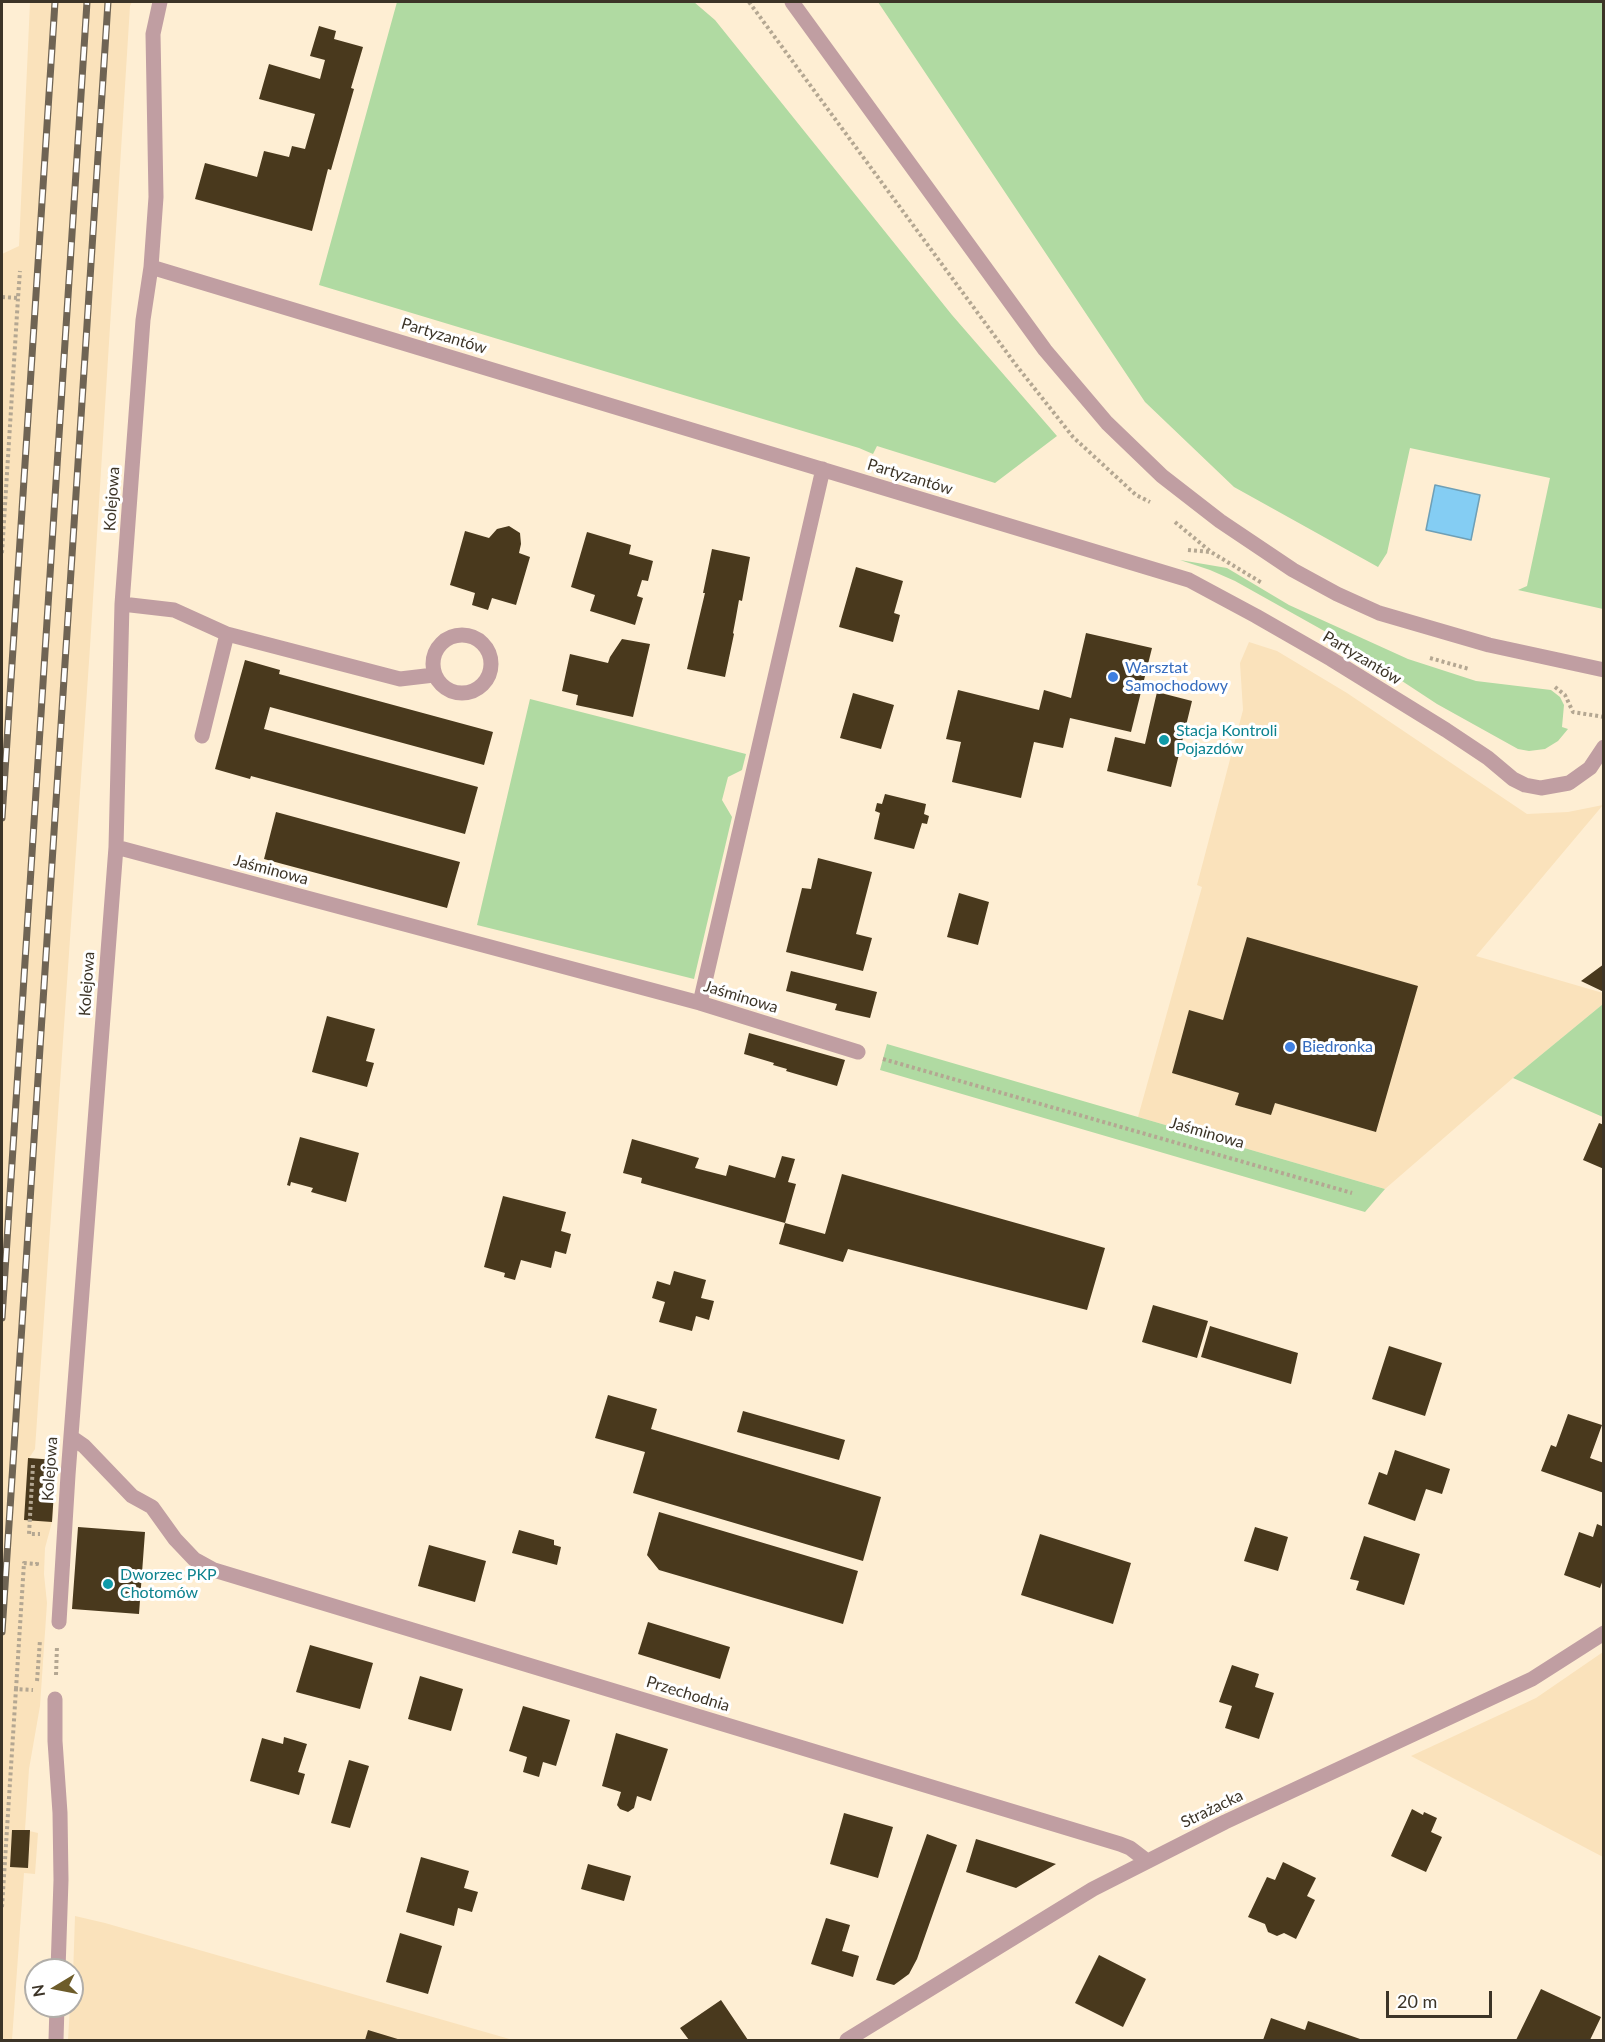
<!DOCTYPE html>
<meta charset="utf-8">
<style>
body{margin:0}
#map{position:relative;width:1605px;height:2042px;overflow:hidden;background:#feeed3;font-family:Lato,sans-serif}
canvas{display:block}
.frame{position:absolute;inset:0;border:3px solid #3c3427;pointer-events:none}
.north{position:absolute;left:24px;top:1958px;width:60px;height:60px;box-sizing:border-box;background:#fff;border:2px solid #b1aea9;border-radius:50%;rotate:260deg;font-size:16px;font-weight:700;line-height:24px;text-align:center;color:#3c3427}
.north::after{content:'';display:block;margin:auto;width:21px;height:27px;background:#6d5c2a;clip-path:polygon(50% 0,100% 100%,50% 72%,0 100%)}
.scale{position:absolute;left:1386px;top:1991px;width:106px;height:27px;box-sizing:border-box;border:3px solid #3c3427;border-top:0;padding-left:8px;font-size:18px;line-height:21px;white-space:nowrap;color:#3c3427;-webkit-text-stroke:4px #fff;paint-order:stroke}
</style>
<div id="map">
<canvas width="1605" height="2042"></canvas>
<div class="frame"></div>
<div class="north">N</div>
<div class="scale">20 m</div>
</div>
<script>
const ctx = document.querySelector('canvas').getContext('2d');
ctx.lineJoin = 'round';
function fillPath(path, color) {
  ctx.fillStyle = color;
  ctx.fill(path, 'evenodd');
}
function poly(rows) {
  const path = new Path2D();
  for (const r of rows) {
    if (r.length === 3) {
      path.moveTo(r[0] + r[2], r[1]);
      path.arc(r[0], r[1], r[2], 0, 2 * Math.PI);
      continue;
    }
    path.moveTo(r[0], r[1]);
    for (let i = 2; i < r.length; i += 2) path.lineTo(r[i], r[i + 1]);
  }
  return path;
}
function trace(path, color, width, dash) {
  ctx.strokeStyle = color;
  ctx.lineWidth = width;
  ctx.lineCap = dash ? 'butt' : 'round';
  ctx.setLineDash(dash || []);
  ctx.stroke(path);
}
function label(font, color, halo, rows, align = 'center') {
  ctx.font = font + ' Lato,sans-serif';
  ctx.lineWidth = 6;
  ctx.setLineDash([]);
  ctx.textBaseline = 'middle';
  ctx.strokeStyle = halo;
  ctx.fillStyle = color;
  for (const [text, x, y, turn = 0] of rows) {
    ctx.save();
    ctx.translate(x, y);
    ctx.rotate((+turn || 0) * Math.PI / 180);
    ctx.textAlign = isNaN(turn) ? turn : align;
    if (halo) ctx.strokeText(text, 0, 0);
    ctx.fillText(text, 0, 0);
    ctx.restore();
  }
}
const built = poly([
 [30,2,132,2,130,6,90,647,35,1449,29,1458,56,1460,52,1522,45,1548,44,1574,47,1603,40,1706,29,1769,25,1830,38,1833,35,1874,24,1873,12,2040,2,2040,2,254,19,246],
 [1249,642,1277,651,1347,693,1527,814,1568,812,1603,805,1476,956,1603,993,1603,1004,1513,1078,1385,1189,1138,1117,1202,887,1197,885,1243,710,1240,663],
 [1603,1652,1603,1857,1411,1756,1536,1698],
 [75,1916,105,1923,513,2040,68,2040,70,2006,72,2006]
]);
const green = poly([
 [397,2,694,2,715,20,952,315,1057,436,995,483,877,446,873,454,859,448,319,285],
 [878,2,1603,2,1603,609,1518,590,1527,586,1550,478,1410,448,1387,553,1378,567,1234,487,1145,402],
 [1180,560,1227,568,1289,605,1408,659,1476,681,1551,690,1560,697,1564,705,1562,727,1568,729,1558,741,1545,749,1529,751,1518,749,1437,704,1335,637,1235,581,1210,570],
 [530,699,746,754,742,770,728,777,722,800,732,817,694,979,477,925],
 [1603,1004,1603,1117,1513,1078],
 [887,1044,1138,1117,1385,1189,1365,1212,880,1070]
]);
const water = poly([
 [1435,485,1480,495,1471,540,1426,530,1435,485]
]);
const building = poly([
 [319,26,336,31,334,39,363,47,351,88,354,89,331,170,328,169,312,231,195,199,205,163,257,177,264,151,289,157,292,146,305,149,315,114,259,99,269,64,320,79,325,60,310,56],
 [509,526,520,533,521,544,519,553,530,557,516,605,492,598,488,610,472,605,475,593,450,585,465,531,489,538,497,529],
 [587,532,631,545,629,554,653,561,648,581,642,580,637,596,643,598,635,625,590,611,595,595,571,587],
 [712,549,750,557,742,601,739,600,736,617,733,633,734,634,725,677,687,669,705,593,703,593],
 [856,567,903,581,894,613,900,615,893,642,839,627],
 [1086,633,1152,648,1131,732,1070,718,1063,748,1034,742,1021,798,952,782,961,742,946,739,958,690,1039,710,1044,690,1071,698],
 [622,639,650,644,633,717,576,705,578,695,562,691,570,654,608,663,610,657],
 [245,660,280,670,279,674,493,732,484,765,270,707,264,729,478,787,465,834,251,776,250,779,215,769],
 [1157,692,1192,701,1171,787,1107,771,1115,737,1145,744],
 [853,693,894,705,881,749,840,738],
 [885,794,926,804,924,814,929,816,927,824,922,823,914,849,874,839,880,813,875,811,877,803,882,804],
 [276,812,460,862,447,908,264,859],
 [818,858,872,872,856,934,872,938,863,971,786,952,802,888,811,889],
 [959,893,989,902,978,945,947,937],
 [1247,937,1418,986,1376,1132,1275,1103,1271,1115,1235,1105,1239,1093,1172,1073,1189,1010,1223,1020],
 [1604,964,1604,992,1581,981],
 [791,971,877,992,870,1018,835,1010,837,1004,786,991],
 [327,1016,375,1029,366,1061,374,1063,367,1087,312,1072],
 [749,1033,845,1060,837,1086,786,1071,787,1069,773,1065,774,1063,744,1054],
 [1599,1123,1604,1125,1604,1169,1583,1160],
 [300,1137,359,1153,346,1202,311,1192,313,1188,291,1182,290,1186,287,1185],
 [632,1139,699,1158,695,1168,726,1176,729,1165,775,1178,782,1156,795,1159,788,1182,796,1184,785,1223,641,1183,642,1178,623,1173],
 [842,1174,1105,1248,1087,1310,848,1249,843,1262,779,1244,785,1223,825,1234],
 [503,1196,566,1212,561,1231,571,1234,566,1254,555,1251,551,1268,521,1260,515,1280,504,1277,505,1273,484,1267],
 [674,1271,706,1280,701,1298,714,1301,709,1320,696,1316,692,1331,659,1322,665,1302,652,1298,657,1281,670,1285],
 [1153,1305,1208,1321,1197,1358,1142,1342],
 [1210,1326,1298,1353,1291,1384,1201,1357],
 [1389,1346,1442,1363,1425,1416,1372,1399],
 [608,1395,657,1409,651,1429,881,1497,863,1561,633,1493,645,1452,595,1438],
 [743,1411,845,1440,839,1460,737,1432],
 [1568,1414,1602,1425,1590,1458,1604,1463,1604,1493,1541,1471,1551,1445,1556,1447],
 [1395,1450,1450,1469,1442,1494,1426,1489,1415,1521,1368,1504,1379,1472,1387,1475],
 [28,1458,56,1460,52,1522,24,1520],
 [659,1512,858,1571,843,1624,659,1570,647,1555],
 [1597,1524,1604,1527,1604,1577,1600,1588,1564,1575,1579,1532,1593,1537],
 [78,1527,145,1532,139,1614,72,1609],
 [1255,1527,1288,1537,1278,1571,1244,1561],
 [519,1530,554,1540,554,1545,561,1547,557,1565,512,1553],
 [1040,1534,1131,1563,1113,1624,1021,1595],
 [1364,1536,1420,1554,1404,1605,1356,1590,1359,1581,1350,1579],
 [429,1545,486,1561,475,1602,418,1586],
 [648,1622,730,1647,720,1679,638,1654],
 [310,1645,373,1663,360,1709,296,1692],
 [1232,1665,1259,1674,1255,1687,1274,1693,1259,1739,1225,1728,1232,1706,1219,1702],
 [420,1676,463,1689,451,1731,408,1719],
 [523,1706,570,1720,556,1766,543,1762,539,1777,523,1772,527,1757,509,1751],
 [616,1733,668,1749,651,1801,637,1796,634,1808,628,1812,620,1809,617,1805,621,1792,602,1786],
 [284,1737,307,1744,298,1772,305,1774,299,1795,250,1781,262,1738,283,1744],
 [349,1760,369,1766,350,1828,331,1823],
 [1412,1809,1423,1815,1424,1812,1437,1818,1431,1832,1442,1837,1426,1872,1391,1856],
 [844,1813,893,1827,878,1878,830,1864],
 [12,1830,30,1830,28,1868,10,1867],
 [927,1834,957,1845,917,1959,909,1974,894,1985,876,1980],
 [976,1839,1056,1864,1016,1888,966,1872],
 [421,1857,469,1871,464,1888,478,1892,472,1912,458,1908,454,1926,406,1912],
 [1283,1862,1316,1878,1307,1896,1315,1900,1296,1939,1284,1933,1277,1936,1268,1932,1265,1924,1248,1917,1267,1877,1275,1880],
 [588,1864,631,1876,624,1901,581,1889],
 [826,1918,850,1925,842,1951,859,1956,853,1977,811,1964],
 [400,1933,442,1946,428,1994,386,1982],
 [1099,1955,1146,1979,1123,2027,1075,2003],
 [1541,1989,1601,2017,1590,2040,1516,2040],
 [721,2000,748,2040,689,2040,680,2028],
 [1271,2018,1305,2030,1308,2021,1363,2040,1263,2040],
 [368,2030,401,2040,365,2040]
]);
const path = poly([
 [749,2,1016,365,1073,437,1136,495,1150,502],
 [2,297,18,298,20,271],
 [1175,522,1211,552,1262,583],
 [1188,550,1210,552],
 [2,553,18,298],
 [1430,658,1469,669],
 [1555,687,1565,695,1573,712,1604,717],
 [883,1059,1352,1193],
 [33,1465,29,1534,40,1534],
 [56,1675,57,1646],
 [37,1681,40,1640],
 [16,1689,24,1563,37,1564,37,1562],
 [2,1907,16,1689,33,1690]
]);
const minor = poly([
 [792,2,1045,350,1107,423,1162,476,1220,521,1293,570,1337,594,1379,613,1489,645,1604,670],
 [151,267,1189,580,1256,616,1331,659,1446,730,1488,758,1513,779,1525,785,1541,788,1569,783,1590,768,1604,747],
 [122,604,174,610,227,634,202,736],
 [227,634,400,679,434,675],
 [462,664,29],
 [116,847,700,1003,858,1052],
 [700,1003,823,469],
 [71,1437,84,1446,132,1496,152,1507,175,1539,194,1559,214,1570,1120,1844,1130,1848,1147,1861],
 [59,1622,68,1475,116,847,122,604,143,320,151,267,156,197,153,34,160,2],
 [55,1699,55,1741,60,1813,61,1880,58,1970],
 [56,2040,57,2006],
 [847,2040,1093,1889,1225,1822,1532,1679,1604,1633]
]);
const rail = poly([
 [2,818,55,2],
 [2,1318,87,2],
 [2,1632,108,2]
]);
const markers = [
 [1113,677,6,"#3f7fe0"],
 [1164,740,6,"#0f9aa8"],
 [1290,1047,6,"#3f7fe0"],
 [108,1584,6,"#0f9aa8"]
];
const streetNames = [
 ["Partyzantów",444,336,17],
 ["Partyzantów",910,477,17],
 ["Kolejowa",112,499,-86],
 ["Partyzantów",1362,658,31],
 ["Jaśminowa",271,870,15],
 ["Kolejowa",87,984,-86],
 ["Jaśminowa",741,997,17],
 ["Jaśminowa",1207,1133,16],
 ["Kolejowa",50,1469,-86],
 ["Przechodnia",688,1694,17],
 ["Strażacka",1212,1809,-26]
];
const shopNames = [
 ["Warsztat",1125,668],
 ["Samochodowy",1125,686],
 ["Biedronka",1302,1047]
];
const cultureNames = [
 ["Stacja Kontroli",1176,731],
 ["Pojazdów",1176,749],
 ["Dworzec PKP",120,1575],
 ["Chotomów",120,1593]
];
fillPath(built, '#fae2bb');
fillPath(green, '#b0daa2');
fillPath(water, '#84cdf3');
trace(water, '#6e9fb6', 1.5);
fillPath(building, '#49391d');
trace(path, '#b4a792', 4, [3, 3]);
trace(minor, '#c09ea2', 15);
trace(rail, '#6f6454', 7);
trace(rail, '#fff', 4.5, [14]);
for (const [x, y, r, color] of markers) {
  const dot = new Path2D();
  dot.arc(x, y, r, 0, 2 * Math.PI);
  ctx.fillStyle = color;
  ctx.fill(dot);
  trace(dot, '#fff', 2);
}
label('16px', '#3c3427', '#fff', streetNames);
label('16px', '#366cbe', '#fff', shopNames, 'left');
label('16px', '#0d838f', '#fff', cultureNames, 'left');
</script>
